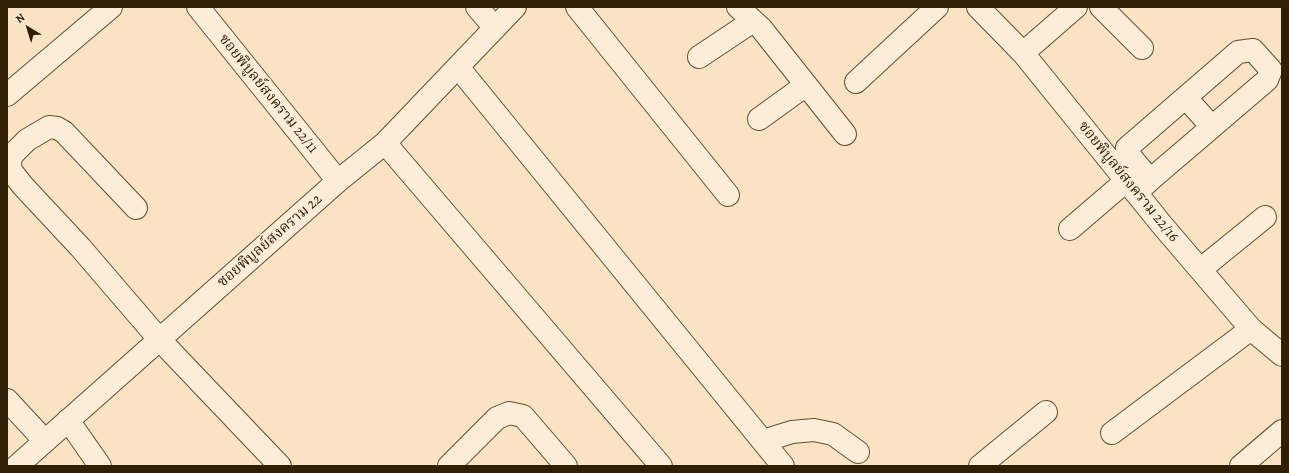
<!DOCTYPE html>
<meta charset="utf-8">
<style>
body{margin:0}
#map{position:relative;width:1289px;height:473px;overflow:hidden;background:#f9e3c2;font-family:Alegreya,serif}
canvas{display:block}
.frame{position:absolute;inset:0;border:8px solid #301e05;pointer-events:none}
.north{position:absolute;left:8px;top:8px;width:40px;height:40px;-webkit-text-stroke:3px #fbedd7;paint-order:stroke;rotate:322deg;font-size:11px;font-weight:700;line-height:16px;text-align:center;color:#301e05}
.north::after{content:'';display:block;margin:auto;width:14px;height:18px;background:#301e05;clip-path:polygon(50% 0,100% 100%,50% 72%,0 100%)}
</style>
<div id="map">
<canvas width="1289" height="473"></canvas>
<div class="frame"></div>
<div class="north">N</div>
</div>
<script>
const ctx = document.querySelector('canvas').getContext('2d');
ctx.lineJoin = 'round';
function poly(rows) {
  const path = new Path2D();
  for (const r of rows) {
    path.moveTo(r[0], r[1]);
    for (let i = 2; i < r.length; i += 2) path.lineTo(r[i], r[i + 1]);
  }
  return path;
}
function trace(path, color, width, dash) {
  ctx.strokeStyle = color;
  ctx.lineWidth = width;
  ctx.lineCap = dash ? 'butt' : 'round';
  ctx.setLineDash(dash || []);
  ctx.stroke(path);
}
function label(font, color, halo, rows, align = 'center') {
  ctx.font = font + ' Alegreya,"Noto Serif Thai",serif';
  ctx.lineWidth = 3.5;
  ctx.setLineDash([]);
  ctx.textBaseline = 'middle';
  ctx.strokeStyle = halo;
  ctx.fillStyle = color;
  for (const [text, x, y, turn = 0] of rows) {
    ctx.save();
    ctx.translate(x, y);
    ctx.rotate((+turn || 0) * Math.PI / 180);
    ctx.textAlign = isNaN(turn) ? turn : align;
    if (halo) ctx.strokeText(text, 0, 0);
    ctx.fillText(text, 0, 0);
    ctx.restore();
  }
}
const minor = poly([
 [198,7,338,181],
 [477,7,495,28],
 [577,7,728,195],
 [738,7,761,28,845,134],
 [978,7,1023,53,1162,225,1251,329,1282,355],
 [1101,7,1142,48],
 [1023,53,1076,7],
 [699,57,753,21],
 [458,67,783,466],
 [856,82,937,7],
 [7,95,111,7],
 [1186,98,1212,127],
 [759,119,806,85],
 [385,143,661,466],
 [1136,193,1150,180,1212,127,1267,80,1271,70,1253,50,1238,52,1127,148,1130,156,1150,180],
 [136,208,64,132,57,128,49,127,27,140,13,154,9,163,12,172,23,186,80,247,159,339,280,466],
 [1070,229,1126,181],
 [1201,269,1265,217],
 [7,400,45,441],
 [68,420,100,466],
 [1112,433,1251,329],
 [763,441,792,432,814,430,833,434,858,452],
 [17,466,338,181,385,143,515,7],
 [449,466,497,418,509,413,523,416,566,466],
 [980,466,1046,412],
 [1241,466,1282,431]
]);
const streetNames = [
 ["ซอยพิบูลย์สงคราม 22/11",268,94,51],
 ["ซอยพิบูลย์สงคราม 22/16",1128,182,51],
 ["ซอยพิบูลย์สงคราม 22",270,241,-41]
];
trace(minor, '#624f34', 24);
trace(minor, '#fbedd7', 22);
label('15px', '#301e05', '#fbedd7', streetNames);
</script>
